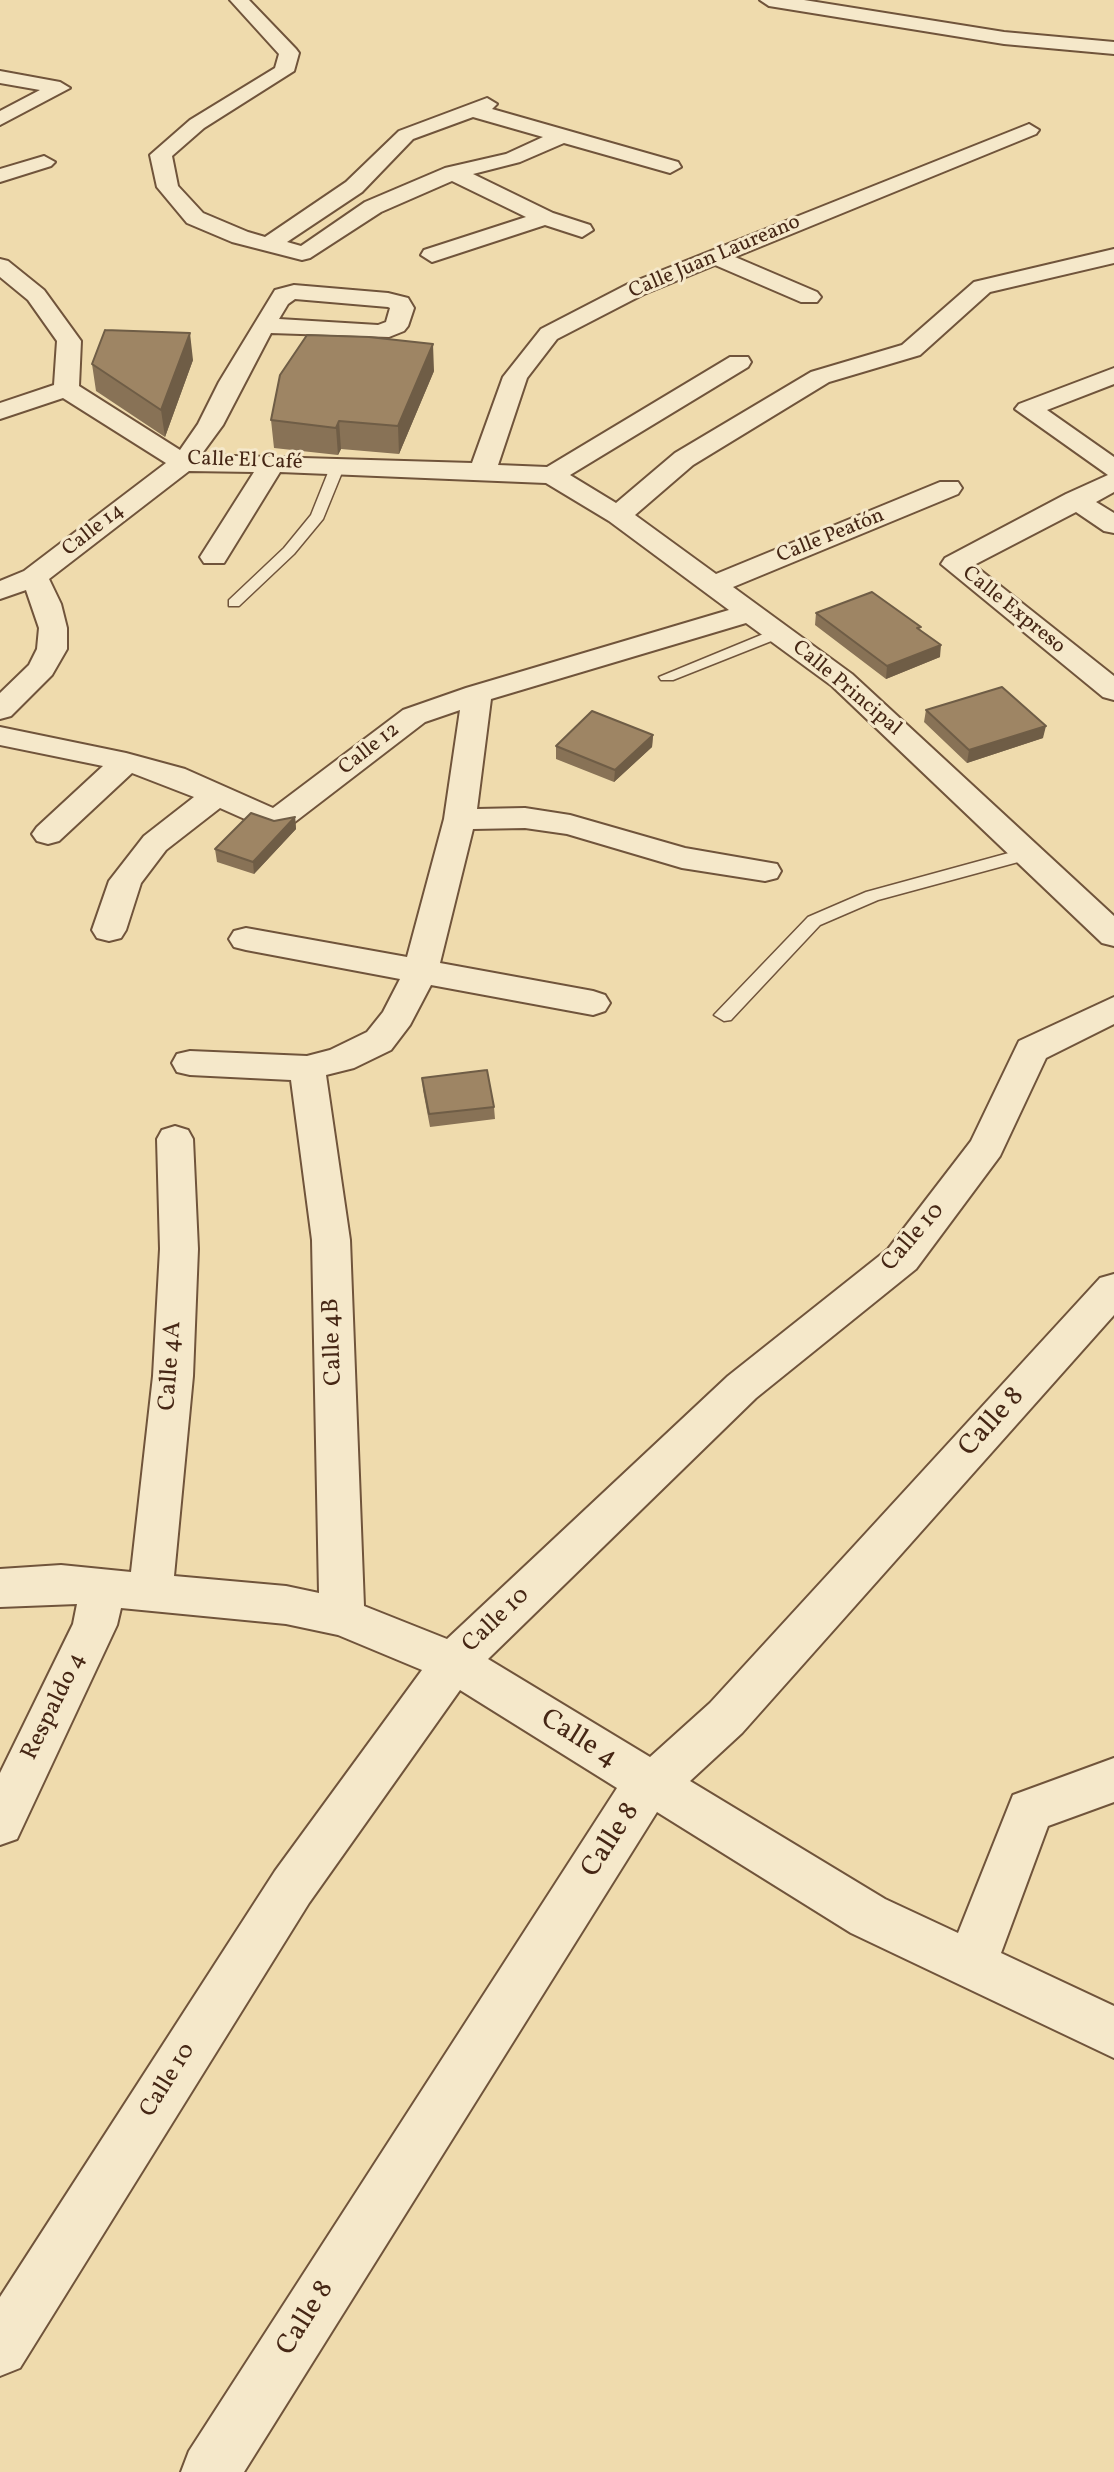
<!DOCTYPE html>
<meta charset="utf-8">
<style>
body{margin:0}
canvas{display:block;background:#efdbad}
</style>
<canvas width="1114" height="2472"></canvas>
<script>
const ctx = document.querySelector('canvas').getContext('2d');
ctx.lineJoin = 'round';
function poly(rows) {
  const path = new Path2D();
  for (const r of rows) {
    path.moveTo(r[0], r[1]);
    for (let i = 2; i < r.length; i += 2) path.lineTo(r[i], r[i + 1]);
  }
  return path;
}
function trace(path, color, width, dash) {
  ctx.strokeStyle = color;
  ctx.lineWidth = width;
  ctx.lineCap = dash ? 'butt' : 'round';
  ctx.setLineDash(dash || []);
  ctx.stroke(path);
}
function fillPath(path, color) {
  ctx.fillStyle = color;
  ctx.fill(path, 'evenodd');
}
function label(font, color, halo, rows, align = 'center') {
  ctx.font = font + ' Vollkorn,serif';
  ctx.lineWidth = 6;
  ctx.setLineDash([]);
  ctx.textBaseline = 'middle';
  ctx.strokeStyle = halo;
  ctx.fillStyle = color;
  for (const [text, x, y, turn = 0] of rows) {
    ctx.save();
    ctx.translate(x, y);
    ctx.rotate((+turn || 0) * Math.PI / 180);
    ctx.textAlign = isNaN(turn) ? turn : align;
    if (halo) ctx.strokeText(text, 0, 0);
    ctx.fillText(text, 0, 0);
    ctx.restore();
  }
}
const service = poly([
 [338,461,345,465,323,519,294,554,239,606,229,606,229,600,284,548,311,515,331,465,338,461],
 [778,628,784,630,784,636,673,680,661,680,659,677,778,628],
 [1027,848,1036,854,1033,858,878,900,820,925,731,1020,724,1021,714,1015,808,917,866,892,1027,848]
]);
const minor = poly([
 [230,0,249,0,296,49,299,53,294,71,204,128,172,156,178,186,203,213,248,232,265,237,346,182,399,131,487,98,497,104,492,109,678,162,681,167,670,173,564,143,520,162,473,174,553,213,590,225,593,230,582,237,545,225,432,262,421,255,424,250,526,217,452,181,381,212,310,258,302,260,232,242,187,223,157,187,150,155,190,120,275,68,279,54,230,0],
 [473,117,543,137,506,154,445,168,365,202,301,246,287,242,362,192,413,139,473,117],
 [760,0,804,0,1004,32,1114,42,1114,54,1004,44,769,6,760,0],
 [0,71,60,82,70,88,0,125,0,111,40,90,0,83,0,71],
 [1029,124,1039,130,1036,134,735,257,817,292,821,297,817,302,801,302,715,265,644,294,557,339,527,378,498,465,547,467,730,357,748,357,751,362,748,367,570,475,616,503,675,453,811,372,902,345,974,282,1114,249,1114,263,990,292,920,355,829,382,693,465,635,515,716,574,940,482,958,482,962,488,958,494,733,587,852,674,1114,916,1114,946,1102,943,832,686,746,623,491,699,477,809,525,808,570,815,685,848,777,864,781,871,777,878,765,881,682,868,567,834,525,828,473,829,440,963,593,991,605,995,610,1003,605,1011,593,1015,431,985,410,1025,391,1050,354,1068,326,1075,350,1240,364,1606,447,1639,728,1376,888,1249,971,1141,1019,1041,1114,997,1114,1024,1046,1058,1000,1156,916,1269,756,1398,488,1659,650,1757,710,1703,1100,1278,1114,1274,1114,1315,742,1733,690,1781,885,1899,958,1933,1013,1795,1114,1758,1114,1802,1048,1826,1001,1953,1114,2006,1114,2058,851,1933,657,1812,244,2472,181,2472,189,2451,617,1788,460,1690,309,1903,20,2368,0,2376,0,2297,275,1871,422,1670,338,1635,286,1624,121,1608,117,1625,17,1839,0,1845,0,1773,73,1624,77,1604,0,1607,0,1569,61,1565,131,1572,153,1376,160,1249,157,1139,162,1130,175,1126,188,1130,193,1139,198,1249,193,1376,174,1576,286,1586,319,1593,312,1240,291,1080,190,1075,177,1072,172,1063,177,1054,190,1051,307,1056,330,1050,367,1032,383,1012,400,979,246,950,234,947,229,939,234,931,246,928,407,957,444,819,460,710,425,722,287,828,276,831,265,828,220,808,166,850,141,883,126,930,121,938,109,941,97,938,92,930,109,881,144,836,194,797,132,773,59,841,48,844,37,841,32,834,37,827,103,766,0,745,0,727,126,753,185,769,273,808,403,710,466,688,729,610,609,521,546,483,280,472,224,563,204,563,200,557,254,472,189,471,49,579,61,604,67,628,67,649,52,675,11,716,0,719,0,693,29,665,37,649,39,628,26,590,0,599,0,581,24,571,166,463,63,398,0,419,0,403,54,385,57,341,28,300,0,277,0,259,8,261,44,290,81,341,79,386,180,450,198,424,219,382,275,290,294,285,388,293,408,298,414,308,408,326,404,331,389,337,271,333,223,425,201,455,472,463,503,377,541,329,628,284,1029,124],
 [295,299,388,307,390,308,386,322,378,325,279,319,288,304,295,299],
 [44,156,55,162,51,166,0,182,0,169,44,156],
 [1114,368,1114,384,1047,410,1114,457,1114,492,1096,502,1114,513,1114,533,1104,531,1076,512,974,565,1114,676,1114,700,1103,697,941,564,945,558,1066,494,1108,475,1015,409,1019,404,1114,368]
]);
const wall = poly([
 [193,360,165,437,96,391,92,364],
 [434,371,399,454,341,449,338,455,274,448,271,420],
 [816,613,920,630,940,657,886,679,815,625],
 [926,710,1043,738,967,763,924,722],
 [653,735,652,747,614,782,556,759,556,746],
 [295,817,296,829,254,874,217,862,215,849,274,821],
 [422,1078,494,1107,495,1119,430,1127,423,1090]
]);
const shadedWall = poly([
 [190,333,193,360,165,437,161,410],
 [433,344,434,371,399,454,398,426],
 [339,421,341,449,338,455,336,428],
 [941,645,940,657,886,679,887,666],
 [1046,726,1043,738,967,763,969,750],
 [653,735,652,747,614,782,615,770],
 [295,817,296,829,254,874,253,862]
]);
const building = poly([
 [105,330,190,333,161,410,92,364,105,330],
 [307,335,369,337,433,344,398,426,339,421,336,428,271,420,280,375,307,335],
 [872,592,921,627,917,628,941,645,887,666,816,613,872,592],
 [1002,687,1046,726,969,750,926,710,1002,687],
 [592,711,653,735,615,770,556,746,592,711],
 [251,813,274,821,295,817,253,862,215,849,251,813],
 [487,1070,494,1107,429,1114,422,1078,487,1070]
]);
const farStreetnames = [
 ["Calle Juan Laureano",715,258,-23],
 ["Calle El Café",245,462,2],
 ["Calle 14",94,531,-38],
 ["Calle Peatón",831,537,-22],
 ["Calle Expreso",1013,611,39],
 ["Calle Principal",846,689,40],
 ["Calle 12",370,750,-38]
];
const streetNames = [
 ["Calle 10",914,1238,-49],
 ["Calle 4B",334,1342,-92],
 ["Calle 4A",172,1366,-86],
 ["Calle 10",497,1621,-44],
 ["Respaldo 4",55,1707,-64],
 ["Calle 10",169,2081,-58]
];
const nearStreetnames = [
 ["Calle 8",993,1423,-48],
 ["Calle 4",578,1740,32],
 ["Calle 8",612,1841,-57],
 ["Calle 8",307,2319,-58]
];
trace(service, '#70543b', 3);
trace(minor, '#70543b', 4);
fillPath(service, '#f5e8ca');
fillPath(minor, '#f5e8ca');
fillPath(wall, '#887256');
fillPath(shadedWall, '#6f5d46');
fillPath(building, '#9e8564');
trace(building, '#6f5d46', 2);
label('21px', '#462715', '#f5e8ca', farStreetnames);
label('24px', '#462715', '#f5e8ca', streetNames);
label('28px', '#462715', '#f5e8ca', nearStreetnames);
</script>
